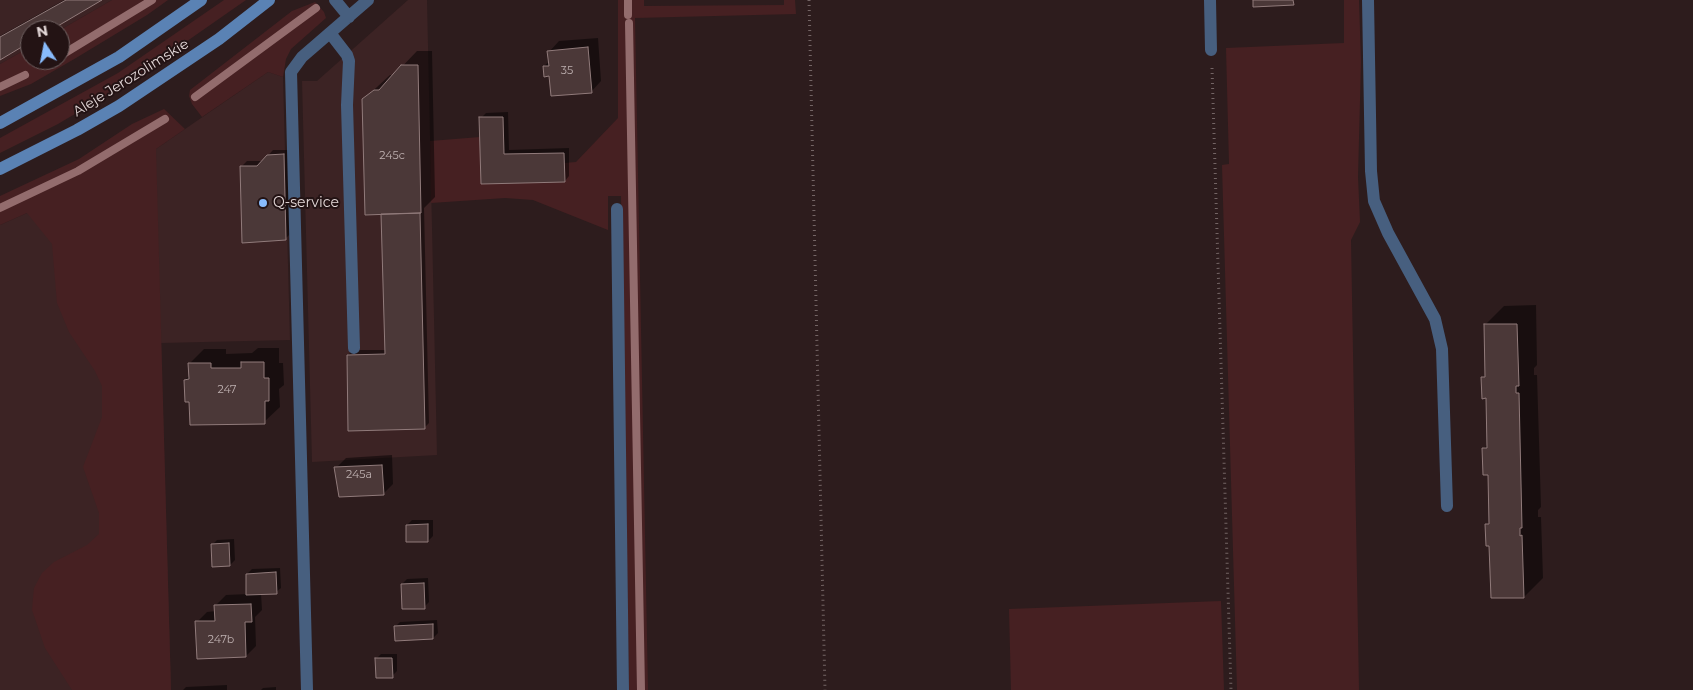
<!DOCTYPE html>
<style>
body{margin:0}
#map{position:relative;width:1693px;height:690px;overflow:hidden;background:#2d1c1d;font-family:Montserrat,sans-serif}
canvas{display:block}
.north{position:absolute;left:20px;top:20px;width:50px;height:50px;box-sizing:border-box;background:#231314;border:1px solid #706262;border-radius:50%;rotate:349deg;font-size:14px;font-weight:700;line-height:20px;text-align:center;color:#e4d8d8}
.north::after{content:'';display:block;margin:auto;width:18px;height:22px;background:#88bbfc;clip-path:polygon(50% 0,100% 100%,50% 72%,0 100%)}
</style>
<div id="map">
<canvas width="1693" height="690"></canvas>
<div class="north">N</div>
</div>
<script>
const ctx = document.querySelector('canvas').getContext('2d');
ctx.lineJoin = 'round';
function fillPath(path, color) {
  ctx.fillStyle = color;
  ctx.fill(path, 'evenodd');
}
function poly(rows) {
  const path = new Path2D();
  for (const r of rows) {
    path.moveTo(r[0], r[1]);
    for (let i = 2; i < r.length; i += 2) path.lineTo(r[i], r[i + 1]);
  }
  return path;
}
function trace(path, color, width, dash) {
  ctx.strokeStyle = color;
  ctx.lineWidth = width;
  ctx.lineCap = dash ? 'butt' : 'round';
  ctx.setLineDash(dash || []);
  ctx.stroke(path);
}
function label(font, color, halo, rows, align = 'center') {
  ctx.font = font + ' Montserrat,sans-serif';
  ctx.lineWidth = 4;
  ctx.setLineDash([]);
  ctx.textBaseline = 'middle';
  ctx.strokeStyle = halo;
  ctx.fillStyle = color;
  for (const [text, x, y, turn = 0] of rows) {
    ctx.save();
    ctx.translate(x, y);
    ctx.rotate((+turn || 0) * Math.PI / 180);
    ctx.textAlign = isNaN(turn) ? turn : align;
    if (halo) ctx.strokeText(text, 0, 0);
    ctx.fillText(text, 0, 0);
    ctx.restore();
  }
}
const built = poly([
 [0,0,112,0,60,30,30,30,30,47,0,64],
 [408,0,427,0,437,455,312,462,302,81,317,81],
 [268,72,283,77,290,340,161,343,171,690,0,690,0,225,27,213,156,149]
]);
const green = poly([
 [112,0,168,0,147,15,76,58,31,84,0,96,0,64,30,47,30,60,60,60,60,30],
 [224,0,246,0,127,83,58,124,0,153,0,138,118,73],
 [618,0,644,0,644,6,784,5,784,0,795,0,796,14,635,18,648,690,629,690,621,196,608,196,608,230,533,200,505,198,431,203,430,141,480,137,482,184,565,182,564,163,576,162,618,118],
 [1344,0,1359,0,1361,62,1358,177,1360,222,1351,240,1359,690,1237,690,1222,165,1229,164,1226,48,1344,43],
 [315,2,324,12,326,18,291,49,286,59,283,77,268,72,202,117,192,104,189,96,190,90,292,11],
 [164,109,185,129,156,149,171,690,72,690,45,648,32,610,33,598,34,588,42,573,54,562,87,545,99,534,99,513,83,467,102,417,102,386,95,371,69,332,57,303,52,244,27,213,0,225,0,196,79,159,132,124],
 [1221,601,1224,690,1011,690,1009,609]
]);
const shadow = poly([
 [64,0,99,0,49,30,30,30,30,41,0,59,0,36],
 [598,38,601,81,591,92,551,75,544,66,550,61,549,52,559,41],
 [417,51,432,51,435,197,424,208,429,423,424,428,348,355,353,350,386,350,382,213,364,99,390,75,394,75],
 [508,112,509,150,569,148,569,176,565,181,482,183,481,118,486,113],
 [273,150,288,150,290,234,285,239,242,166,247,161,263,161],
 [1536,305,1537,365,1534,368,1534,375,1537,375,1541,507,1538,510,1538,517,1541,517,1543,578,1524,597,1490,545,1487,525,1490,521,1489,474,1483,449,1488,444,1487,397,1483,378,1486,374,1485,325,1504,306],
 [258,348,279,348,279,363,283,363,284,385,279,389,280,407,264,422,190,401,185,380,190,375,189,364,204,349,226,349,226,354,252,353],
 [392,455,393,484,383,494,336,468,346,458],
 [412,520,433,520,433,536,428,541,407,525],
 [234,539,235,560,230,565,212,545,217,540],
 [280,568,281,588,276,592,261,593,262,610,255,617,256,646,246,656,197,622,207,612,216,611,216,605,226,595,248,594,247,574,252,569],
 [428,578,429,602,424,607,402,584,407,579],
 [437,620,438,633,433,638,396,626,400,622],
 [381,654,397,654,397,671,392,676,376,659],
 [227,685,227,690,183,690,186,687],
 [276,687,276,690,261,690,263,688]
]);
const stream = poly([
 [628,0,628,15],
 [629,23,641,690],
 [60,56,152,0],
 [47,64,53,60],
 [0,87,25,75],
 [195,97,316,8],
 [0,208,78,171,165,119]
]);
const building = poly([
 [66,0,102,0,51,30,30,30,30,42,0,60,0,37,66,0],
 [1253,0,1293,0,1294,5,1253,7,1253,0],
 [588,47,592,93,551,96,549,76,544,77,543,66,549,66,547,51,588,47],
 [401,65,418,65,421,213,365,215,362,99,374,90,379,90,401,65],
 [479,117,503,117,504,154,564,153,565,182,481,184,479,117],
 [284,154,286,240,242,243,240,166,257,166,267,155,284,154],
 [420,213,425,429,348,431,347,355,385,354,381,214,420,213],
 [1484,324,1517,324,1519,386,1516,386,1516,393,1519,393,1522,528,1520,528,1520,536,1522,535,1524,598,1491,598,1489,546,1486,546,1485,524,1489,524,1488,475,1483,475,1482,448,1487,448,1486,398,1482,399,1481,377,1485,377,1484,324],
 [241,362,264,362,264,378,269,378,269,401,265,401,265,424,190,425,189,402,185,402,184,380,189,379,188,363,211,363,211,368,241,368,241,362],
 [382,465,384,495,339,497,334,467,382,465],
 [428,524,428,542,406,542,406,525,428,524],
 [229,543,230,566,212,567,211,544,229,543],
 [276,572,277,594,246,595,246,574,276,572],
 [424,583,425,609,402,609,401,584,424,583],
 [251,604,252,622,245,622,246,657,197,659,195,621,215,621,214,605,251,604],
 [433,624,433,639,395,641,394,626,433,624],
 [375,658,392,658,393,678,376,678,375,658]
]);
const path = poly([
 [809,0,825,690],
 [1212,68,1231,690]
]);
const lane = poly([
 [335,0,349,17],
 [1210,0,1211,50],
 [1368,0,1371,171,1374,201,1388,233,1435,319,1442,349,1447,506],
 [330,33,347,55,349,61,347,105,354,348],
 [617,209,623,690],
 [307,690,291,72,302,57,368,0]
]);
const secondary = poly([
 [0,123,119,57,201,0],
 [0,169,77,130,119,106,219,39,269,0]
]);
const markers = [
 [263,203,5,"#88bbfc"]
];
const numberNames = [
 ["35",567,71],
 ["245c",392,156],
 ["247",227,390],
 ["245a",359,475],
 ["247b",221,640]
];
const streetNames = [
 ["Aleje Jerozolimskie",131,78,-32]
];
const poiNames = [
 ["Q-service",273,203]
];
fillPath(built, '#3c2324');
fillPath(green, '#462022');
fillPath(shadow, '#0007');
trace(stream, '#936c6d', 8);
fillPath(building, '#4b3838');
trace(building, '#917b7b', 1);
trace(path, '#746565', 3, [1, 4]);
trace(lane, '#475f7f', 12);
trace(secondary, '#5a82b4', 12);
for (const [x, y, r, color] of markers) {
  const dot = new Path2D();
  dot.arc(x, y, r, 0, 2 * Math.PI);
  ctx.fillStyle = color;
  ctx.fill(dot);
  trace(dot, '#231314', 2);
}
label('11px', '#beb0b0', null, numberNames);
label('14px', '#e4d8d8', '#231314', streetNames);
label('14px', '#e4d8d8', '#231314', poiNames, 'left');
</script>
